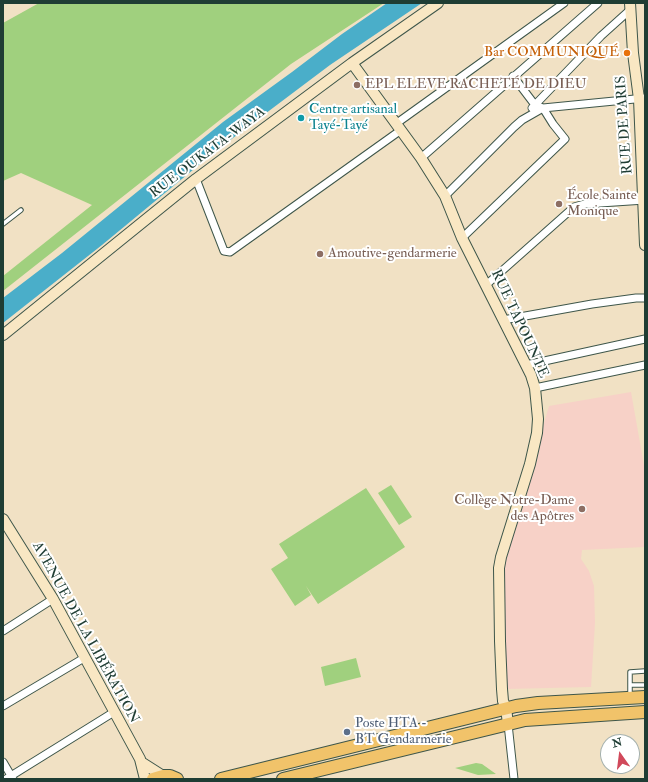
<!DOCTYPE html>
<meta charset="utf-8">
<style>
body{margin:0}
#map{position:relative;width:648px;height:782px;overflow:hidden;background:#f1e1c4;font-family:"IM FELL Double Pica",serif}
canvas{display:block}
.frame{position:absolute;inset:0;border:4px solid #1f3d34;pointer-events:none}
.north{position:absolute;left:600px;top:734px;width:40px;height:40px;box-sizing:border-box;background:#fff;border:1px solid #a5b1ae;border-radius:50%;rotate:346deg;font-size:11px;font-weight:700;line-height:16px;text-align:center;color:#1f3d34}
.north::after{content:'';display:block;margin:auto;width:14px;height:18px;background:#d1495b;clip-path:polygon(50% 0,100% 100%,50% 72%,0 100%)}
</style>
<div id="map">
<canvas width="648" height="782"></canvas>
<div class="frame"></div>
<div class="north">N</div>
</div>
<script>
const ctx = document.querySelector('canvas').getContext('2d');
ctx.lineJoin = 'round';
function fillPath(path, color) {
  ctx.fillStyle = color;
  ctx.fill(path, 'evenodd');
}
function poly(rows) {
  const path = new Path2D();
  for (const r of rows) {
    path.moveTo(r[0], r[1]);
    for (let i = 2; i < r.length; i += 2) path.lineTo(r[i], r[i + 1]);
  }
  return path;
}
function trace(path, color, width, dash) {
  ctx.strokeStyle = color;
  ctx.lineWidth = width;
  ctx.lineCap = dash ? 'butt' : 'round';
  ctx.setLineDash(dash || []);
  ctx.stroke(path);
}
function label(font, color, halo, rows, align = 'center') {
  ctx.font = font + ' "IM FELL Double Pica",serif';
  ctx.lineWidth = 4;
  ctx.setLineDash([]);
  ctx.textBaseline = 'middle';
  ctx.strokeStyle = halo;
  ctx.fillStyle = color;
  for (const [text, x, y, turn = 0] of rows) {
    ctx.save();
    ctx.translate(x, y);
    ctx.rotate((+turn || 0) * Math.PI / 180);
    ctx.textAlign = isNaN(turn) ? turn : align;
    if (halo) ctx.strokeText(text, 0, 0);
    ctx.fillText(text, 0, 0);
    ctx.restore();
  }
}
const built = poly([
 [631,392,645,471,645,547,582,550,581,559,589,571,594,586,595,623,591,687,506,689,502,568,549,406]
]);
const green = poly([
 [39,3,384,3,291,64,3,291,3,276,92,205,21,173,3,181,3,23],
 [391,485,412,517,399,525,378,493],
 [366,488,405,547,318,604,306,586,311,595,295,606,271,569,288,558,279,544],
 [356,658,361,677,325,686,321,667],
 [476,763,482,764,496,774,478,775,455,768]
]);
const water = poly([
 [387,3,422,3,330,65,217,150,102,245,3,323,3,298,62,253,223,122,292,72,342,34]
]);
const lane = poly([
 [3,224,21,210],
 [630,685,645,685],
 [630,696,630,672,645,671]
]);
const street = poly([
 [532,108,601,36,631,9],
 [397,123,564,3],
 [421,158,598,3],
 [196,179,224,251,230,252,401,130],
 [445,196,514,127,522,120,543,108,645,98],
 [462,238,565,139,553,124,543,108,535,105,513,76],
 [486,285,574,207,585,204,645,200],
 [503,320,592,304,636,298,645,298],
 [526,365,645,339],
 [535,388,645,365],
 [3,631,53,599],
 [3,706,84,658],
 [508,724,514,779],
 [3,762,13,779],
 [6,779,114,712]
]);
const secondary = poly([
 [630,3,633,53,639,99,645,245],
 [352,63,421,158,445,196,462,238,526,365,531,375,535,388,538,419,537,433,530,464,501,557,499,568,500,641,502,689,503,701,506,708,508,724],
 [3,335,196,179,352,63,438,3],
 [3,519,53,599,140,759,145,779],
 [141,762,163,776]
]);
const highway = poly([
 [153,779,163,776,170,776,177,779],
 [221,779,516,706,538,703,645,697],
 [283,779,525,720,645,712]
]);
const markers = [
 [627,53,4,"#e8710a"],
 [357,85,4,"#8d6e63"],
 [301,118,4,"#0f9aa8"],
 [559,204,4,"#8d6e63"],
 [320,254,4,"#8d6e63"],
 [582,509,4,"#8d6e63"],
 [347,732,4,"#5c6f8a"]
];
const foodNames = [
 ["Bar COMMUNIQUÉ",619,53]
];
const educationNames = [
 ["EPL ELEVE RACHETÉ DE DIEU",365,85],
 ["École Sainte",567,196],
 ["Monique",567,212],
 ["Amoutive-gendarmerie",328,254],
 ["Collège Notre-Dame",574,501,"right"],
 ["des Apôtres",574,517,"right"]
];
const cultureNames = [
 ["Centre artisanal",309,110],
 ["Tayé-Tayé",309,126]
];
const streetNames = [
 ["RUE DE PARIS",625,125,-94],
 ["RUE OUKATA-WAYA",208,153,-37],
 ["RUE TAPOUNTE",519,324,65],
 ["AVENUE DE LA LIBÉRATION",85,633,61]
];
const serviceNames = [
 ["Poste HTA -",355,724],
 ["BT Gendarmerie",355,740]
];
fillPath(built, '#f7d1c7');
fillPath(green, '#a0d07e');
fillPath(water, '#4aaec9');
trace(lane, '#3e564a', 5.5);
trace(street, '#3e564a', 9);
trace(secondary, '#3e564a', 12);
trace(highway, '#3e564a', 14);
trace(lane, '#fff', 3.5);
trace(street, '#fff', 7);
trace(secondary, '#f9e7c3', 10);
trace(highway, '#f1c36a', 12);
for (const [x, y, r, color] of markers) {
  const dot = new Path2D();
  dot.arc(x, y, r, 0, 2 * Math.PI);
  ctx.fillStyle = color;
  ctx.fill(dot);
  trace(dot, '#fff', 1.5);
}
label('14px', '#c56008', '#fff', foodNames, 'right');
label('14px', '#785e54', '#fff', educationNames, 'left');
label('14px', '#0d838f', '#fff', cultureNames, 'left');
label('14px', '#1f3d34', '#fff', streetNames);
label('14px', '#4e5e75', '#fff', serviceNames, 'left');
</script>
